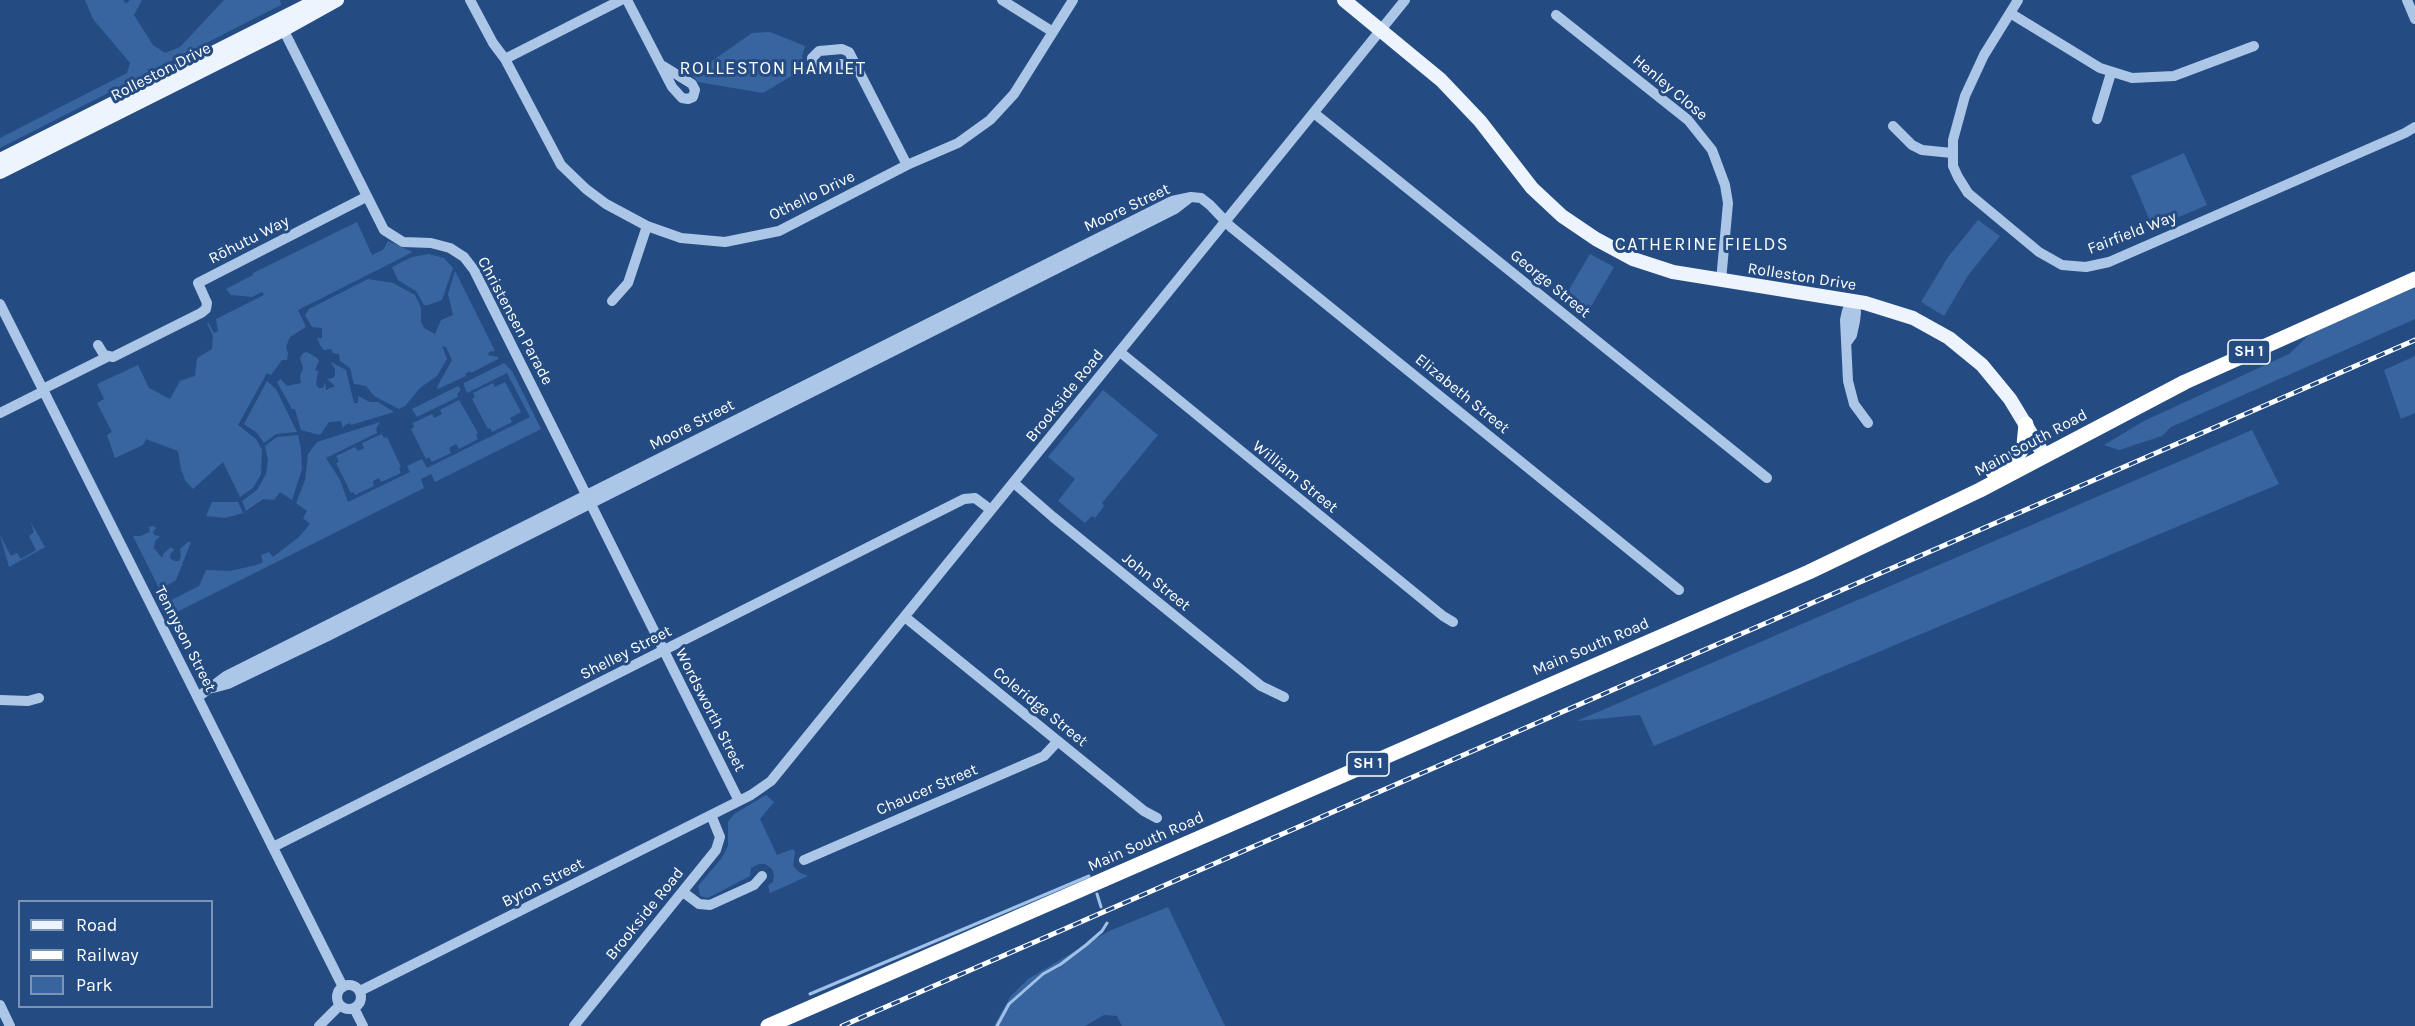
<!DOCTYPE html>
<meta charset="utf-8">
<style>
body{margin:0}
#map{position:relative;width:2415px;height:1026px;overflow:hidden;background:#244c83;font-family:Karla,sans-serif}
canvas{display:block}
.legend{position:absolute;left:18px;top:900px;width:195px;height:108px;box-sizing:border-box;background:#244c83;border:2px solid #7c94b5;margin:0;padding:8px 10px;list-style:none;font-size:18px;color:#fff}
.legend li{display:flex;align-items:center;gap:12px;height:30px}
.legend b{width:30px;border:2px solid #7c94b5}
</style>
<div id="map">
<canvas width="2415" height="1026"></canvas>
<ul class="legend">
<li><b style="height:8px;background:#eef4fd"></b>Road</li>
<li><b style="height:8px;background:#fff"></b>Railway</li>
<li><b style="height:16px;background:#3865a0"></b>Park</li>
</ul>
</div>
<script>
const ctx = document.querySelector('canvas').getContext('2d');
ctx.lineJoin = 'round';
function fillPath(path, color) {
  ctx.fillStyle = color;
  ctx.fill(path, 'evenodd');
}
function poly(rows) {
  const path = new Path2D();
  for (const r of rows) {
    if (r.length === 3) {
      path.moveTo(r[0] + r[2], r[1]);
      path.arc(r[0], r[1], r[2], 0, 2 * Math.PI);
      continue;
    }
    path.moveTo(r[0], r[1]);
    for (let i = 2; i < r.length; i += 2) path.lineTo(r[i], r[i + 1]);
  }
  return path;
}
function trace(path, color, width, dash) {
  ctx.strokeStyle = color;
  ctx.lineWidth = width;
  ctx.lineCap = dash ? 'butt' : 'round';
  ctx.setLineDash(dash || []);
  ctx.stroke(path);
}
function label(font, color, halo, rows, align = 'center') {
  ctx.font = font + ' Karla,sans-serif';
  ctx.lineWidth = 6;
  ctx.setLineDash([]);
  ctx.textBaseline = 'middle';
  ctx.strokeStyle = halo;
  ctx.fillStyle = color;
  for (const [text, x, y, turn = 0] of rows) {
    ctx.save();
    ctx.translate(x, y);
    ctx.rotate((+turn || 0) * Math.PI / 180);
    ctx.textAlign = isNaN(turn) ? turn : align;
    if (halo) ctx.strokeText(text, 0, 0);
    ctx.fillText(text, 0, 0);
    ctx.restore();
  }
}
const green = poly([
 [85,0,123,0,126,4,130,0,142,0,134,15,153,45,165,53,180,47,224,0,280,0,281,5,0,148,0,138,127,73,130,63,93,19],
 [770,32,805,46,802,56,805,68,763,93,698,82,692,75,752,33],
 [2184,153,2207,205,2153,228,2131,176],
 [1978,220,2000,236,1969,274,1944,316,1921,302,1948,257],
 [357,222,372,255,383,250,388,241,413,252,298,310,306,327,290,337,286,347,288,353,287,360,282,360,271,375,267,373,238,425,256,439,262,450,261,474,253,488,240,497,223,462,193,489,185,480,181,469,178,451,146,439,143,445,115,458,107,435,112,432,97,403,104,399,97,384,138,365,149,388,170,399,180,381,195,376,197,358,212,349,213,336,207,323,208,322,214,333,218,331,216,319,264,295,262,292,252,297,231,295,226,289,253,275,253,273],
 [429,254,444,258,453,268,442,300,428,305,424,305,416,291,398,280,392,267,412,257],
 [1590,254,1614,267,1586,315,1564,298],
 [455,271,495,351,489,352,488,355,498,357,498,359,471,373,470,371,465,374,466,376,438,389,437,387,452,360,446,347,442,346,447,359,437,376,420,388,405,406,399,409,374,396,366,386,354,384,350,368,340,361,339,354,333,353,331,349,324,350,320,345,317,338,322,338,322,328,312,327,305,315,309,309,368,279,393,283,415,295,421,308,421,322,424,328,435,334,441,320,453,315,448,294],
 [2415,288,2415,319,2171,427,2162,436,2119,450,2104,445,2144,421,2289,354,2311,333],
 [307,352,317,358,319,361,315,370,318,371,316,384,318,388,323,388,325,382,326,390,335,386,327,379,333,378,335,375,335,369,331,362,346,370,354,403,358,403,358,396,370,402,378,402,394,412,351,425,350,423,345,425,343,428,341,421,329,422,320,435,301,430,295,409,292,409,277,382,281,379,287,386,301,383,300,376,303,368,300,358,303,353],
 [2415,356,2415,413,2401,419,2384,370],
 [504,363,512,371,541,429,435,482,431,474,421,479,424,488,175,613,174,610,170,612,166,603,199,586,206,570,230,571,256,565,263,562,261,555,269,552,273,557,299,537,310,524,303,518,307,511,296,503,305,480,308,454,317,442,380,422,376,429,377,433,326,458,340,480,348,502,410,472,407,466,422,459,427,468,530,417,507,373,467,393,464,386,464,383],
 [267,381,276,389,297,432,276,434,264,443,257,433,244,424],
 [505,382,521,412,510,418,512,422,492,432,490,428,488,429,472,399,475,397,473,393,493,383,495,387],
 [458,386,461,390,457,394,458,397,417,417,412,409],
 [1103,390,1158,435,1102,503,1104,506,1095,518,1092,516,1085,523,1058,501,1075,479,1048,457],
 [459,400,478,433,476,435,478,439,459,449,456,444,449,448,451,453,432,462,429,457,426,459,411,429,414,427,413,423,432,414,434,418,442,414,440,410],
 [2252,430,2279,484,1654,746,1640,715,1577,721],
 [382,434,384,438,387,437,401,467,399,468,401,473,381,482,379,478,373,481,374,486,355,495,353,492,351,493,336,463,339,462,336,456,355,447,358,451,364,448,362,443],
 [298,435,301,450,302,469,292,500,280,492,274,500,263,499,246,511,242,501,257,490,266,474,268,460,265,446,277,437],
 [212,502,238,502,243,513,225,518,206,516],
 [30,521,45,547,9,567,0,535,11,556,17,553,21,559,36,550,29,536,34,532],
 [153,526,156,528,153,532,154,535,160,536,155,541,154,548,162,558,164,553,171,547,174,550,171,553,170,558,174,561,179,561,181,556,180,549,188,542,191,542,176,580,160,590,133,536,140,536,150,532,149,527],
 [766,795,774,802,760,819,777,855,793,849,795,852,793,866,800,873,808,876,770,893,768,885,773,882,774,875,772,869,765,864,759,864,751,868,750,876,708,898,700,896,698,886,721,859,728,846,728,822,734,814],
 [1168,907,1225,1026,1122,1026,1117,1016,1104,1015,1085,1026,994,1026,1010,997,1028,979,1109,931]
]);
const stream = poly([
 [1097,894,1101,907],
 [810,994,1089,876],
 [997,1026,1009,1004,1043,974,1061,964,1086,945,1102,931,1107,923]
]);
const minor = poly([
 [470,0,493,43,505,59,561,165,586,189,606,204,647,226,681,238,725,242,779,231,907,165,958,143,990,120,1014,94,1073,0],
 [627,0,672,87,682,98,688,99,693,97,695,90,692,84,663,66],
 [1002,0,1053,32],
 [2018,0,1984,55,1965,96,1953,140,1953,166,1958,177,1968,193,2039,252,2062,265,2086,267,2109,262,2405,133,2415,127],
 [2407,0,2415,19],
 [2010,13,2100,68,2132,78,2174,76,2254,46],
 [1556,15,1688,120,1712,150,1725,185,1728,203,1721,281],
 [280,23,384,230,403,242,431,243,450,248,464,257,474,270,739,801],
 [505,59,621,0],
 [859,72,841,64,818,69,813,64,812,58,819,51,842,49,849,52,907,165],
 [1314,113,1767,478],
 [2097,119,2111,73],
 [1893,126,1912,145,1922,150,1952,153],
 [612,301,628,283,647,226],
 [1852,301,1847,311,1845,320,1848,381,1854,404,1868,423],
 [0,304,343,987],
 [1847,342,1852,335,1855,321,1856,312,1852,301],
 [98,345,104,355,113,357,201,313,206,309,207,303,198,283,366,197],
 [1120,352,1443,616,1453,622],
 [43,389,107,357],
 [0,413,44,391],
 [1014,483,1053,517,1261,686,1284,697],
 [905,617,1144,811,1157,818],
 [213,688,228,684,328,636,1175,209,1188,199],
 [198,697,226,676,1172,201,1191,197,1201,198,1210,205,1231,227,1679,590],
 [0,700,28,701,39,698],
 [273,847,964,499,975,498,991,510],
 [804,860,1044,756,1058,741],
 [683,892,699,904,710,905,754,885,762,876],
 [349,997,12],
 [360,991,751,795,771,781,1405,0],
 [0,1005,10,1026],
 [354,1008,363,1026],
 [319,1026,340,1005],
 [574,1026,716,850,720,837,711,815]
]);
const major = poly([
 [1344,0,1441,80,1480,121,1532,188,1562,216,1596,239,1633,259,1673,272,1865,303,1913,318,1949,338,1982,365,2010,399,2044,455],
 [0,160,318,0],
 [0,172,283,30,337,0]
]);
const highway = poly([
 [1993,472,2020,452,2024,445,2026,424],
 [768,1026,1809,572,1980,490,2185,382,2415,279]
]);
const rail = poly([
 [842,1026,2415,340]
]);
const shields = [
 [2249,352,42],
 [1368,764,42]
];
const shieldNames = [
 ["SH 1",2249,352],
 ["SH 1",1368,764]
];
const streetNames = [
 ["Rolleston Drive",161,72,-27],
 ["Henley Close",1670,88,40],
 ["Othello Drive",812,196,-26],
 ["Moore Street",1127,208,-25],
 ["Fairfield Way",2132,233,-21],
 ["Rōhutu Way",249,240,-27],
 ["Rolleston Drive",1802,277,9],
 ["George Street",1550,284,39],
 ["Christensen Parade",515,321,62],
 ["Elizabeth Street",1462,394,39],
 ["Brookside Road",1065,396,-51],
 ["Moore Street",692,425,-27],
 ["Main South Road",2031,443,-28],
 ["William Street",1295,477,39],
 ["John Street",1156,582,39],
 ["Tennyson Street",185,639,63],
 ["Main South Road",1591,647,-23],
 ["Shelley Street",626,653,-27],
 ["Coleridge Street",1040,707,39],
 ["Wordsworth Street",710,710,63],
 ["Chaucer Street",927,790,-23],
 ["Main South Road",1146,842,-24],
 ["Byron Street",543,883,-27],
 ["Brookside Road",645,914,-51]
];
const neighbourhoodNames = [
 ["ROLLESTON HAMLET",773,69],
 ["CATHERINE FIELDS",1702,245]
];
fillPath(green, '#3865a0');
trace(stream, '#a0c1e8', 3);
trace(minor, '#acc6e8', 10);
trace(major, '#eef4fd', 14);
trace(highway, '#fff', 15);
trace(rail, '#fff', 5);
trace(rail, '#244c83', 3, [9]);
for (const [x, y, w] of shields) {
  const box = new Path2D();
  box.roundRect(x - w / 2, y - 12, w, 24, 4.5);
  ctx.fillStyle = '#244c83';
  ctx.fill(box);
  trace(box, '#fff', 1.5);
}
label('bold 15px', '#fff', null, shieldNames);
label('16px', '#fff', '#244c83', streetNames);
ctx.letterSpacing = '1.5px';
label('18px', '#fff', '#244c83', neighbourhoodNames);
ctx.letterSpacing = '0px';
</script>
